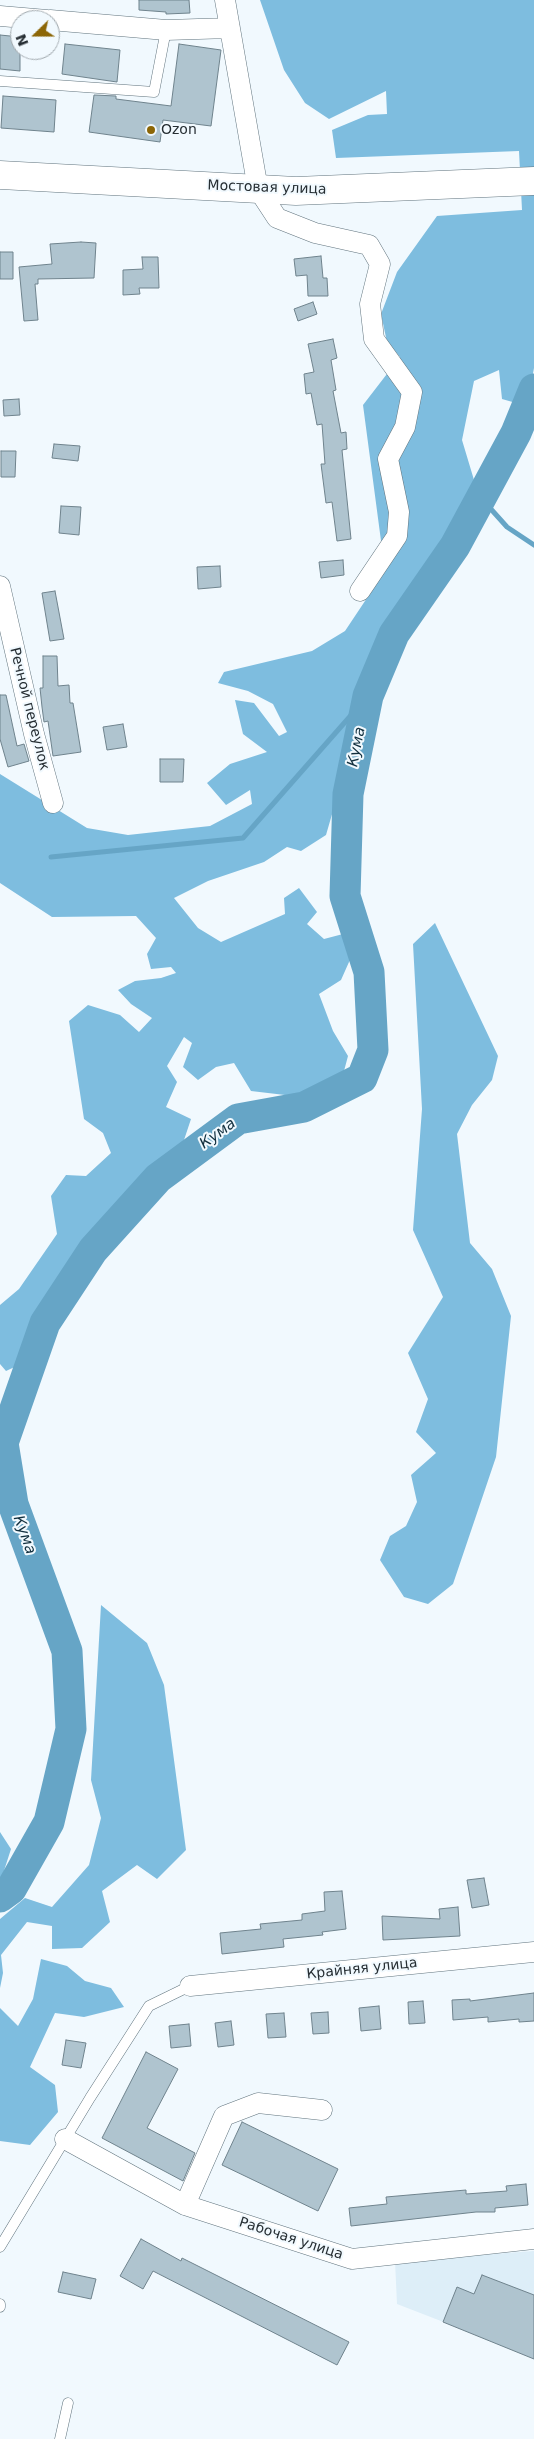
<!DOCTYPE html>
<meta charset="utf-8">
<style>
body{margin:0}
#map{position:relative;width:534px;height:2439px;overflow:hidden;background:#f1f9fe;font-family:"DejaVu Sans",sans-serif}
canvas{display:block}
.north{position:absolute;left:10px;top:10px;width:50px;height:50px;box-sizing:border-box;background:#f1f9fe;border:1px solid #a0a8ad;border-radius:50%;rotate:248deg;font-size:14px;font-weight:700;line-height:20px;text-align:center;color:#262e33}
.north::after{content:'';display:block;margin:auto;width:18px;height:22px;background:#8c6606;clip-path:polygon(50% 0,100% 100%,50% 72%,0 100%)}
</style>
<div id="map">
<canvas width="534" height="2439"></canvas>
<div class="north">N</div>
</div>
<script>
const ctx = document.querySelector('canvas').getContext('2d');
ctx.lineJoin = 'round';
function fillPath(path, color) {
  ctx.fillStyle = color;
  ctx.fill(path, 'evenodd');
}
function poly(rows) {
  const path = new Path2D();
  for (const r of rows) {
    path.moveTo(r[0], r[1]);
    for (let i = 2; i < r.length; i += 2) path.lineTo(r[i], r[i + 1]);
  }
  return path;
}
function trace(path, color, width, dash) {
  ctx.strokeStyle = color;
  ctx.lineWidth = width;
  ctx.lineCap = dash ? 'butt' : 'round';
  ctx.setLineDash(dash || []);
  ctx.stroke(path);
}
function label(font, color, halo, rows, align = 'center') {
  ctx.font = font + ' "DejaVu Sans",sans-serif';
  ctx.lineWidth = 4;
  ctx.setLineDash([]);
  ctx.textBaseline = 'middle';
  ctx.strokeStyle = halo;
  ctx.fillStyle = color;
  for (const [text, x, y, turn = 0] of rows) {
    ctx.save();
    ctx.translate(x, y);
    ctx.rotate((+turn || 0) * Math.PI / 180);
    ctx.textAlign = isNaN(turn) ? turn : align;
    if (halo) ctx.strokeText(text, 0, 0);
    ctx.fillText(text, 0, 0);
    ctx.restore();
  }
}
const built = poly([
 [534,2251,534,2357,397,2304,395,2261]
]);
const forest = poly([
 [260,0,534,0,534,368,530,389,516,403,502,399,499,370,474,381,462,440,474,480,448,535,385,630,361,689,340,758,337,797,326,835,301,851,287,847,264,862,208,881,174,898,198,928,221,942,285,914,284,898,299,888,317,912,307,924,324,939,343,934,353,953,341,980,319,994,333,1031,348,1056,344,1071,302,1097,251,1091,234,1063,216,1067,198,1080,183,1067,192,1043,184,1037,167,1066,177,1082,166,1107,191,1119,184,1140,154,1168,84,1241,39,1307,21,1364,6,1371,0,1364,0,1305,19,1289,57,1234,51,1196,66,1175,86,1176,111,1153,103,1133,84,1119,69,1021,88,1005,120,1015,139,1032,152,1018,131,1004,118,990,135,981,161,978,176,973,171,967,151,969,147,954,156,938,136,916,52,917,0,883,0,774,87,828,128,835,210,826,252,804,250,790,226,805,207,783,230,764,267,752,243,734,235,700,254,703,279,736,287,732,273,704,248,691,218,683,224,672,312,651,345,631,385,571,363,405,400,357,387,342,381,314,397,272,437,216,522,210,519,151,336,158,332,130,368,115,387,114,386,91,329,119,305,103,284,70],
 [435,923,498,1056,492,1080,472,1105,457,1134,470,1243,492,1269,511,1316,496,1457,453,1584,428,1604,404,1597,380,1560,390,1536,406,1526,417,1502,411,1475,436,1453,416,1432,428,1399,408,1353,443,1297,413,1230,422,1109,413,944],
 [101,1605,147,1643,164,1685,186,1850,157,1879,137,1865,102,1891,110,1922,82,1948,52,1949,52,1926,27,1922,1,1955,3,1973,0,1988,0,1919,25,1898,52,1907,89,1865,101,1818,91,1780],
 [0,1832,11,1849,0,1883],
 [41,1959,67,1966,85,1981,111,1988,124,2007,84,2017,55,2013,30,2067,55,2085,58,2112,30,2145,0,2141,0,2008,18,2026,33,1999]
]);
const stream = poly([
 [481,498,507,527,534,545],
 [51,857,243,838,368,696]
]);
const river = poly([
 [0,1897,11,1889,49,1822,71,1729,67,1651,13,1504,3,1443,45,1323,93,1250,158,1178,238,1119,304,1107,362,1078,373,1050,369,972,345,896,348,794,368,696,394,634,455,546,516,433,534,389]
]);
const building = poly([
 [139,0,189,0,190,13,166,14,166,12,139,10,139,0],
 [0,35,20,37,20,71,0,69,0,35],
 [65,44,120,50,117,82,62,74,65,44],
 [179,44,221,50,211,126,163,120,160,142,89,132,94,95,116,96,116,99,171,106,179,44],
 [3,96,56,100,54,132,1,128,3,96],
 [81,242,96,243,94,278,38,279,38,284,35,284,38,320,24,321,19,267,52,264,50,244,81,242],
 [0,252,13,252,13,279,0,279,0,252],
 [321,256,323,278,327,278,328,296,308,296,307,275,296,276,294,259,321,256],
 [142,257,158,257,159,288,139,288,140,294,123,295,123,270,143,269,142,257],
 [313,302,317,314,298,321,294,309,313,302],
 [333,339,337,358,331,360,336,390,333,391,341,433,346,432,347,449,342,450,351,539,337,541,332,502,326,503,321,464,325,464,322,424,317,425,311,393,306,394,304,374,314,372,308,344,333,339],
 [19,399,20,415,4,416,3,400,19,399],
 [54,444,80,446,78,461,52,458,54,444],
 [1,451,16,451,15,477,1,477,1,451],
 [61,506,81,507,79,535,59,533,61,506],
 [343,560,344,575,321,578,319,562,343,560],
 [220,566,221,587,198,589,197,567,220,566],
 [55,591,64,639,50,641,42,593,55,591],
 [43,656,57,656,58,686,69,685,70,703,73,703,81,752,53,756,48,721,44,722,42,707,40,688,43,688,43,656],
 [0,695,6,695,17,746,24,744,29,761,8,767,0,739,0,695],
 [123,724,127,747,107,750,103,727,123,724],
 [160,759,184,759,183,782,160,782,160,759],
 [484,1878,489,1905,472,1908,467,1880,484,1878],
 [342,1891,346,1929,322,1932,323,1935,283,1939,284,1947,222,1954,220,1933,261,1929,260,1924,302,1920,302,1914,325,1911,324,1892,342,1891],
 [458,1907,460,1936,383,1940,382,1916,440,1919,439,1909,458,1907],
 [534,1993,534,2021,519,2022,519,2019,488,2022,488,2017,453,2020,452,2000,470,1999,470,2001,534,1993],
 [423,2001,425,2023,409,2024,408,2002,423,2001],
 [379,2006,381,2029,361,2031,359,2008,379,2006],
 [328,2012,329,2033,313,2034,311,2013,328,2012],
 [284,2013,286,2037,268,2038,266,2014,284,2013],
 [231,2021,234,2045,218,2047,215,2023,231,2021],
 [189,2024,191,2046,171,2048,169,2026,189,2024],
 [66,2040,86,2043,81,2068,62,2065,66,2040],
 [146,2052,178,2069,147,2128,195,2153,183,2181,102,2138,146,2052],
 [242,2122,338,2169,318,2211,222,2165,242,2122],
 [526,2184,528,2205,495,2208,495,2212,476,2212,351,2226,349,2208,387,2204,386,2197,466,2190,466,2194,507,2191,506,2186,526,2184],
 [141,2239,181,2261,182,2258,349,2342,337,2365,153,2271,143,2289,120,2276,141,2239],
 [63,2272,96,2279,91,2299,58,2292,63,2272],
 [482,2275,534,2295,534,2359,443,2322,457,2287,474,2294,482,2275]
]);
const service = poly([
 [0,81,154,92,166,30],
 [0,2247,90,2098,149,2006,190,1986],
 [0,2304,0,2307],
 [60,2439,68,2403]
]);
const minor = poly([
 [225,0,258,189,277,218,315,233,369,245,380,264,370,304,374,339,412,392,405,427,388,459,399,512,397,536,360,591],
 [0,16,47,20],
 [50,20,166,30,230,28],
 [0,586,34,734,53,803],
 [190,1986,534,1952],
 [65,2139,185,2205,352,2259,534,2239],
 [185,2205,224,2116,258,2103,322,2110]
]);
const secondary = poly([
 [0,175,296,191,534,181]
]);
const markers = [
 [151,130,5,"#8c6606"]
];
const poiNames = [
 ["Ozon",161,130]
];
const streetNames = [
 ["Мостовая улица",267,188,2],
 ["Речной переулок",29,709,76],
 ["Крайняя улица",362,1969,-6],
 ["Рабочая улица",291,2239,18]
];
const waterNames = [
 ["Кума",357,747,-79],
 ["Кума",218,1134,-36],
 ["Кума",24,1535,70]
];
fillPath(built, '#ddeef8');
fillPath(forest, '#7ebddf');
trace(stream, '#66a5c6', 5);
trace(river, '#66a5c6', 31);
fillPath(building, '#afc4cf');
trace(building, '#6f838d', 1);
trace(service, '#61747e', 11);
trace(minor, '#61747e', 21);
trace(secondary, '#61747e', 29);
trace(service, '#fff', 10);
trace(minor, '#fff', 20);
trace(secondary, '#fff', 28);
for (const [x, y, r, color] of markers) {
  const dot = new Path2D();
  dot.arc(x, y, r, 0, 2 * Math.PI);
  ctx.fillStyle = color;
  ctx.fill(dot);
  trace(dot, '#f1f9fe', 2);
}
label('14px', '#262e33', '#f1f9fe', poiNames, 'left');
label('14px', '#262e33', '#f1f9fe', streetNames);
label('italic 15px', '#112f3e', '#f1f9fe', waterNames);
</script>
